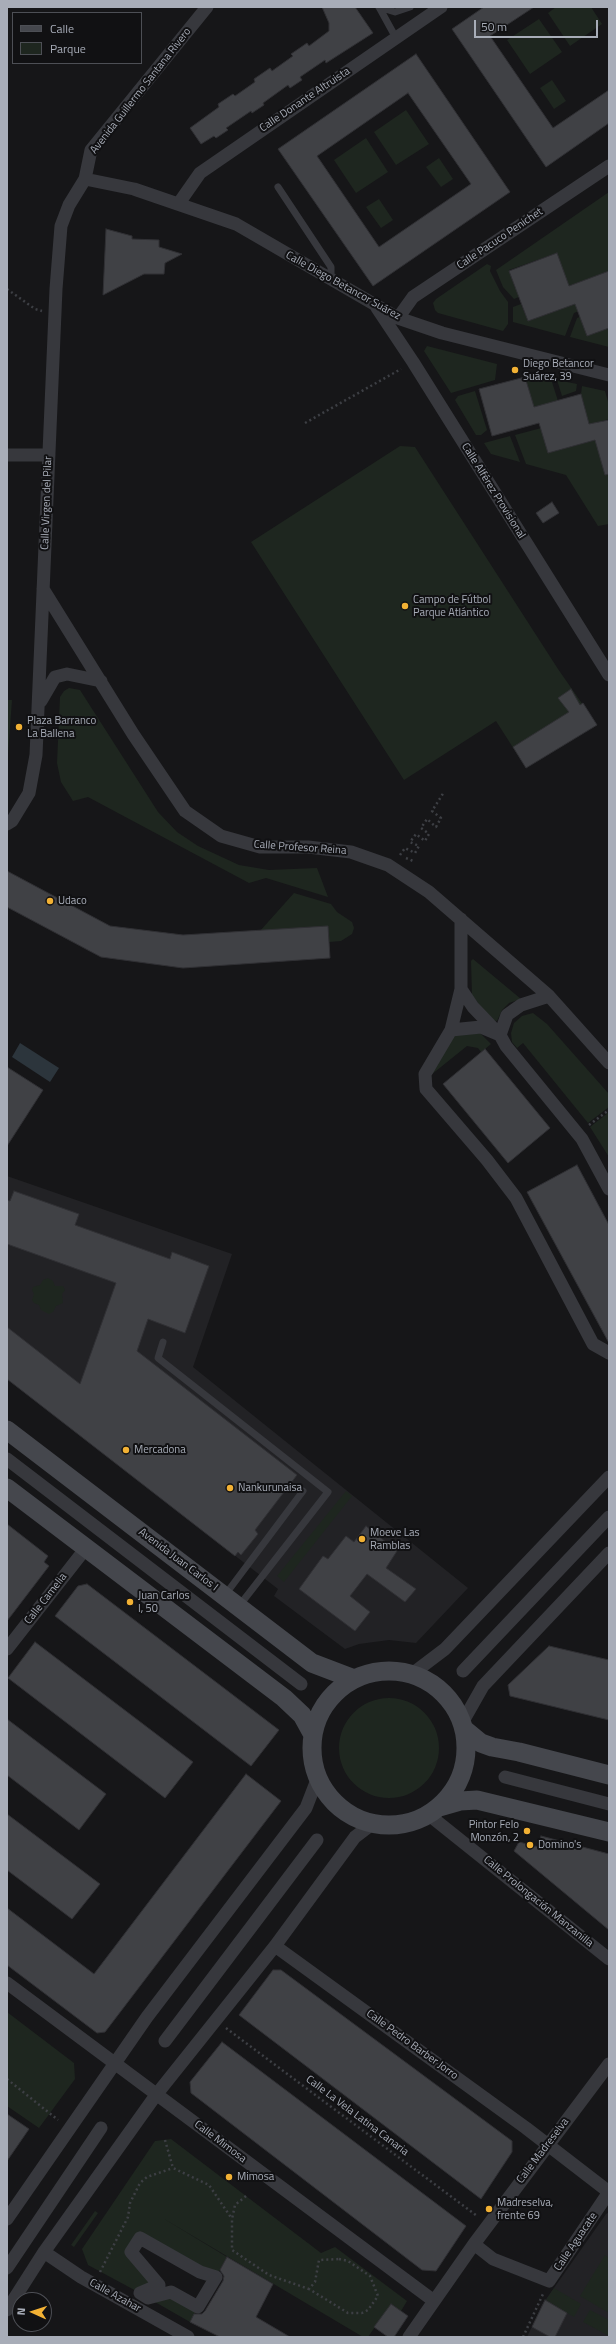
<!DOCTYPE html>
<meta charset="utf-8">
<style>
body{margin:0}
#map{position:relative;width:616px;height:2344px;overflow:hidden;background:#161618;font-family:"Titillium Web",sans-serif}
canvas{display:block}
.frame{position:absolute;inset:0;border:8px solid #a8adb8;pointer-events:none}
.legend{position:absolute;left:12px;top:12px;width:130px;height:52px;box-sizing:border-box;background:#111113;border:1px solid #4d4f55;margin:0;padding:5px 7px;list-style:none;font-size:12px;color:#a8adb8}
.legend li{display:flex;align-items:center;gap:8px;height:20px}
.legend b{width:20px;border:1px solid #4d4f55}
.north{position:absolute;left:12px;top:2292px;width:40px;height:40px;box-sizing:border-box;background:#111113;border:1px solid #4d4f55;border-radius:50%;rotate:273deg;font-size:11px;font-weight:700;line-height:16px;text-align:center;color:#a8adb8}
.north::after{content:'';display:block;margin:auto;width:14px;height:18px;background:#f2b134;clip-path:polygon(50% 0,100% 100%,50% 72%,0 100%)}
.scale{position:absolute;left:474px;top:20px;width:124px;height:18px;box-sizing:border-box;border:2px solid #a8adb8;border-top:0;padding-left:5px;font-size:12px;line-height:14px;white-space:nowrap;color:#a8adb8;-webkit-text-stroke:3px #111113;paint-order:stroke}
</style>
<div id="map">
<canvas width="616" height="2344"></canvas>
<div class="frame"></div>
<ul class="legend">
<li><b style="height:5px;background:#45474d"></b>Calle</li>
<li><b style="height:11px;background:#1e261f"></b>Parque</li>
</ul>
<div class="north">N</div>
<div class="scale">50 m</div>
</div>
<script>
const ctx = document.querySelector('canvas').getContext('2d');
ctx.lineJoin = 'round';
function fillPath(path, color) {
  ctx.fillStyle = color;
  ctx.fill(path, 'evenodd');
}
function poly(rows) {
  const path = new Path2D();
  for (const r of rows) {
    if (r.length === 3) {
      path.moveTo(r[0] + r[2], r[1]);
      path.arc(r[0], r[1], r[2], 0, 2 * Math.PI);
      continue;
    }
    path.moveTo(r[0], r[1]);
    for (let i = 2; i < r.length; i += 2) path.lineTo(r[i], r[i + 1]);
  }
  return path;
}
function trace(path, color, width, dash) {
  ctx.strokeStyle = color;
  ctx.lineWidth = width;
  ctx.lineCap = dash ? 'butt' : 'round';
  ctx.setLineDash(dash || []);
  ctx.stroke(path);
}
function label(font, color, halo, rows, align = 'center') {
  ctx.font = font + ' "Titillium Web",sans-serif';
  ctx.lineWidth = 4;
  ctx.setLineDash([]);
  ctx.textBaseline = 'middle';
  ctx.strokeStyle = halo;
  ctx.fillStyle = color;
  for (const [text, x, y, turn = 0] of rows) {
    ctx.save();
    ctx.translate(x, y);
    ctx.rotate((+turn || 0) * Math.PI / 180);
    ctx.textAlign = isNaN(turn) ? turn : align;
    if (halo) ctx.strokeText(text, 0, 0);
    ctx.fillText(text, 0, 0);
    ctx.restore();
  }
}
const built = poly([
 [7,1176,232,1254,193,1367,468,1588,416,1643,389,1640,359,1644,345,1649,274,1596,278,1589,7,1379],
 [609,2212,609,2337,527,2337,542,2305,606,2214]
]);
const green = poly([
 [556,7,591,7,602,24,570,46,548,13],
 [539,19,562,52,530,74,507,40],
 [552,80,566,101,554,109,540,88],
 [406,110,429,144,396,165,374,132],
 [366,138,388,172,356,193,334,160],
 [439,158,453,179,441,187,426,167],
 [609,192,609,271,550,293,544,278,563,271,557,253,509,270,515,288,530,283,533,291,514,299,503,287,496,270],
 [379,199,393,220,381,228,366,207],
 [487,264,491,266,490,271,500,291,508,302,508,324,503,331,438,313,435,310,433,303,436,299],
 [589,299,592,306,574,313,565,336,513,322,513,307,521,304,528,321],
 [599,310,581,319,587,336,609,328,609,347,570,337,577,318],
 [427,346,497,364,495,380,451,393,424,351],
 [533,374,551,379,558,401,527,409,522,393,529,390,525,377],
 [557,380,577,384,576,391,562,396],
 [582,386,605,391,609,405,609,419,583,427,578,410,585,408,581,394],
 [475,391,487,430,481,435,476,435,455,400,458,396],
 [549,426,548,453,603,438,609,469,609,524,598,526,566,475,526,464,515,435],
 [510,436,520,462,491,454,484,443],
 [400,446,415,447,558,669,597,725,526,768,496,721,404,780,251,542],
 [69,688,80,690,158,812,177,832,198,846,239,865,269,870,317,868,328,897,266,878,249,883,88,797,73,801,61,782,57,763,60,697,64,691],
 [7,700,12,700,7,768],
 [294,893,331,904,337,912,352,922,354,928,352,934,341,941,329,942,328,926,260,931],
 [473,959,521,999,509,1003,502,1010,497,1021,491,1020,472,995,471,961],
 [533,1013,547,1024,609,1094,609,1107,588,1123,523,1043,517,1048,512,1042,511,1033,514,1023,522,1016],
 [480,1033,491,1044,485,1049,481,1052,478,1048,467,1046,431,1075,453,1035],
 [609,1112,609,1157,590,1127],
 [48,1278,53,1281,55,1286,63,1286,65,1290,62,1294,63,1303,56,1306,53,1312,49,1314,41,1310,39,1305,34,1303,32,1300,34,1294,32,1290,33,1287,40,1285,43,1280],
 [346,1491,352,1496,284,1582,277,1576],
 [389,1748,50],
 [7,2012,74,2063,75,2079,39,2128,7,2106],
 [171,2139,321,2253,335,2247,407,2301,401,2311,391,2304,368,2337,363,2337,161,2217,227,2257,216,2277,140,2238,144,2231,128,2256,159,2285,140,2293,88,2265,82,2249,155,2141],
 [95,2211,98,2213,74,2247,71,2245],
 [605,2255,609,2258,609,2313,580,2296],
 [554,2288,581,2304,574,2317,546,2300],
 [171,2292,198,2307,190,2322,148,2298],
 [590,2310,609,2320,609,2336,583,2322]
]);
const water = poly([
 [20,1043,59,1068,50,1082,12,1057]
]);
const building = poly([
 [322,7,355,7,373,33,326,63,325,60,300,77,302,80,290,88,288,85,263,103,264,105,252,113,251,111,226,128,228,130,216,138,214,136,201,144,190,128,219,107,218,104,233,94,235,96,255,82,254,79,270,68,272,71,293,56,291,54,307,43,309,46,329,31,329,23,322,7],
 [484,7,534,7,490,36,553,128,609,90,609,123,546,167,452,29,484,7],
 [416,54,510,192,373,286,278,149,416,54],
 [408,93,471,184,379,247,317,156,408,93],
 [106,229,132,236,132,239,159,240,159,247,182,254,165,263,164,274,144,274,103,295,106,229],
 [557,253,569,286,609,271,609,328,587,336,575,304,528,321,509,271,557,253],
 [525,377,534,407,581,394,589,424,609,420,609,474,605,475,595,440,548,453,539,423,492,436,479,389,525,377],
 [552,502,559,513,543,523,536,513,552,502],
 [571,689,580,705,583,703,597,725,526,768,513,747,569,712,558,698,571,689],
 [7,871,110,926,183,935,328,926,330,958,183,968,101,957,7,907,7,871],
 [485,1049,550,1128,508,1163,443,1084,485,1049],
 [7,1067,43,1090,7,1146,7,1067],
 [577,1165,609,1225,609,1343,527,1192,577,1165],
 [14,1191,79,1214,75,1225,170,1259,172,1252,209,1266,185,1333,148,1319,137,1351,297,1475,255,1530,258,1534,241,1555,238,1552,235,1556,7,1379,7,1327,80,1384,116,1283,7,1244,7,1200,10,1201,14,1191],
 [7,1524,48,1556,44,1562,49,1566,7,1621,7,1524],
 [366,1526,397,1551,386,1568,416,1589,405,1602,367,1574,350,1596,370,1612,355,1631,299,1589,323,1556,328,1559,346,1536,354,1542,366,1526],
 [87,1584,279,1730,251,1766,55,1616,78,1586,87,1584],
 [35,1642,193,1762,165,1798,8,1678,35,1642],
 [549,1646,609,1660,609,1720,510,1696,508,1685,549,1646],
 [7,1719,106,1794,79,1830,7,1775,7,1719],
 [246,1774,281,1801,105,2032,97,2033,7,1965,7,1908,94,1974,246,1774],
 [7,1814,100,1884,72,1919,7,1870,7,1814],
 [541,1836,609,1854,609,1930,514,1851,519,1842,539,1847,541,1836],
 [273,1970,281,1970,512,2141,512,2152,481,2199,239,2015,273,1970],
 [222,2042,466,2226,436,2271,422,2270,191,2093,190,2082,222,2042],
 [7,2114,29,2129,7,2161,7,2114],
 [227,2257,273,2284,256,2317,290,2337,220,2337,190,2322,194,2314,202,2314,205,2311,223,2281,224,2276,220,2270,227,2257],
 [545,2300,567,2313,555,2337,550,2337,532,2327,545,2300],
 [391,2304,408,2316,394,2337,388,2337,374,2327,391,2304]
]);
const path = poly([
 [7,289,35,309,42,311],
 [305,423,401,369],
 [400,855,405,848,415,853,419,846,410,842,416,834,425,841,429,834,421,828,427,819,436,827,441,818,432,811,444,792],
 [406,858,413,861],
 [589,1125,609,1110],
 [226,2028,477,2216],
 [7,2079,58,2120],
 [165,2140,173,2168,209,2185,232,2219],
 [246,2196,235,2205,232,2219,232,2250,269,2275,309,2289],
 [339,2259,348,2261,370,2276,378,2296,368,2310,362,2313,348,2313,309,2289,315,2282,319,2260,339,2259],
 [100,2272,128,2217,130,2203,140,2183,147,2177,173,2168],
 [523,2337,543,2294]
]);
const lane = poly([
 [379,7,396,38],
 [379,7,395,12,410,7],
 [278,187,331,267,331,281],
 [163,1342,158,1358,328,1492,239,1606],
 [225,1595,303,1491]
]);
const street = poly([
 [85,179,134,189,236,224,398,318,442,333,609,375],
 [179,203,200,173,441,7],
 [377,308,413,362,609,675],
 [398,318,413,297,609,166],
 [7,455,49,455],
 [43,589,133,734,185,811,221,836,260,847,308,847,351,852,388,865,429,892,549,996,609,1063],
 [41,701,55,677,67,674,101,681],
 [7,824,12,821,29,793,36,755,56,289,61,226,69,205,85,179,91,150,207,7],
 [461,989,473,1007,495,1030],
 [549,996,521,1005,507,1015,500,1035,506,1046,582,1139,609,1189],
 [451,1030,461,989,461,919],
 [500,1035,481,1027,451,1030,425,1074,426,1089,487,1160,516,1198,593,1344,609,1353],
 [7,1459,301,1684],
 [7,1649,86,1548],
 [463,1671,609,1517],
 [412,1674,445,1649,609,1477],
 [462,1723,483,1686,609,1553],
 [505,1777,609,1804],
 [429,1815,609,1959],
 [275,1946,526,2128,609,2192],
 [7,1983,434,2301],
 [165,2041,317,1840],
 [7,2219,147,2017,306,1808,318,1777],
 [140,2238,200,2272,216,2277,198,2307,171,2292,148,2298,140,2293,159,2285,131,2252,140,2238],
 [474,2244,493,2259,549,2281,609,2192],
 [44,2252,81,2277,188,2337],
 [7,2268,101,2128],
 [7,2310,44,2252,156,2095,275,1946,355,1837,372,1824],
 [409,2337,474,2244,609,2064]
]);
const secondary = poly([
 [7,1430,312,1663,354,1679],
 [7,1488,284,1698,302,1715,313,1735],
 [389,1748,77],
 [464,1729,481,1743,492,1747,519,1752,609,1775],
 [439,1807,460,1801,477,1800,609,1832]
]);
const markers = [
 [515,370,4,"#f2b134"],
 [405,606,4,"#f2b134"],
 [19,727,4,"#f2b134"],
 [50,901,4,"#f2b134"],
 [126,1450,4,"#f2b134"],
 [230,1488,4,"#f2b134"],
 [362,1539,4,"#f2b134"],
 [130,1602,4,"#f2b134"],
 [527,1831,4,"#f2b134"],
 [530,1845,4,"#f2b134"],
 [229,2177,4,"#f2b134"],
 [489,2209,4,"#f2b134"]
];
const streetNames = [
 ["Avenida Guillermo Santana Rivero",141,91,-52],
 ["Calle Donante Altruista",305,100,-34],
 ["Calle Pacuco Penichet",500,239,-34],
 ["Calle Diego Betancor Suárez",343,286,29],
 ["Calle Alférez Provisional",493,491,58],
 ["Calle Virgen del Pilar",47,503,-88],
 ["Calle Profesor Reina",300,848,4],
 ["Avenida Juan Carlos I",178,1560,37],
 ["Calle Camelia",46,1599,-52],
 ["Calle Prolongación Manzanilla",538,1902,39],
 ["Calle Pedro Barber Jorro",412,2045,36],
 ["Calle La Vela Latina Canaria",357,2116,37],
 ["Calle Mimosa",220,2142,37],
 ["Calle Madreselva",543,2151,-53],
 ["Calle Aguacate",576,2242,-56],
 ["Calle Azahar",115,2296,29]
];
const poiNames = [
 ["Diego Betancor",523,364],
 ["Suárez, 39",523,377],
 ["Campo de Fútbol",413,600],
 ["Parque Atlántico",413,613],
 ["Plaza Barranco",27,721],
 ["La Ballena",27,734],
 ["Udaco",58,901],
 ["Mercadona",134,1450],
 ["Nankurunaisa",238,1488],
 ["Moeve Las",370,1533],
 ["Ramblas",370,1546],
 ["Juan Carlos",138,1596],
 ["I, 50",138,1609],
 ["Pintor Felo",519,1825,"right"],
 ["Monzón, 2",519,1838,"right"],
 ["Domino's",538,1845],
 ["Mimosa",237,2177],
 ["Madreselva,",497,2203],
 ["frente 69",497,2216]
];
fillPath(built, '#222225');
fillPath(green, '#1e261f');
fillPath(water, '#2c353c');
fillPath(building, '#404145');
trace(building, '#303034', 1);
trace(path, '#3d3f44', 2.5, [2, 3]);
trace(lane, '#37383d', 7);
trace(street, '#37383d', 13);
trace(secondary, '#45474d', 19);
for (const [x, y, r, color] of markers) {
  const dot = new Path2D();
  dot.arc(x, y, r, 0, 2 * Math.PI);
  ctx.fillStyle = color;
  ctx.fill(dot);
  trace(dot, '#111113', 1.5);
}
label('11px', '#a8adb8', '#111113', streetNames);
label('11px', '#a8adb8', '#111113', poiNames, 'left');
</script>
